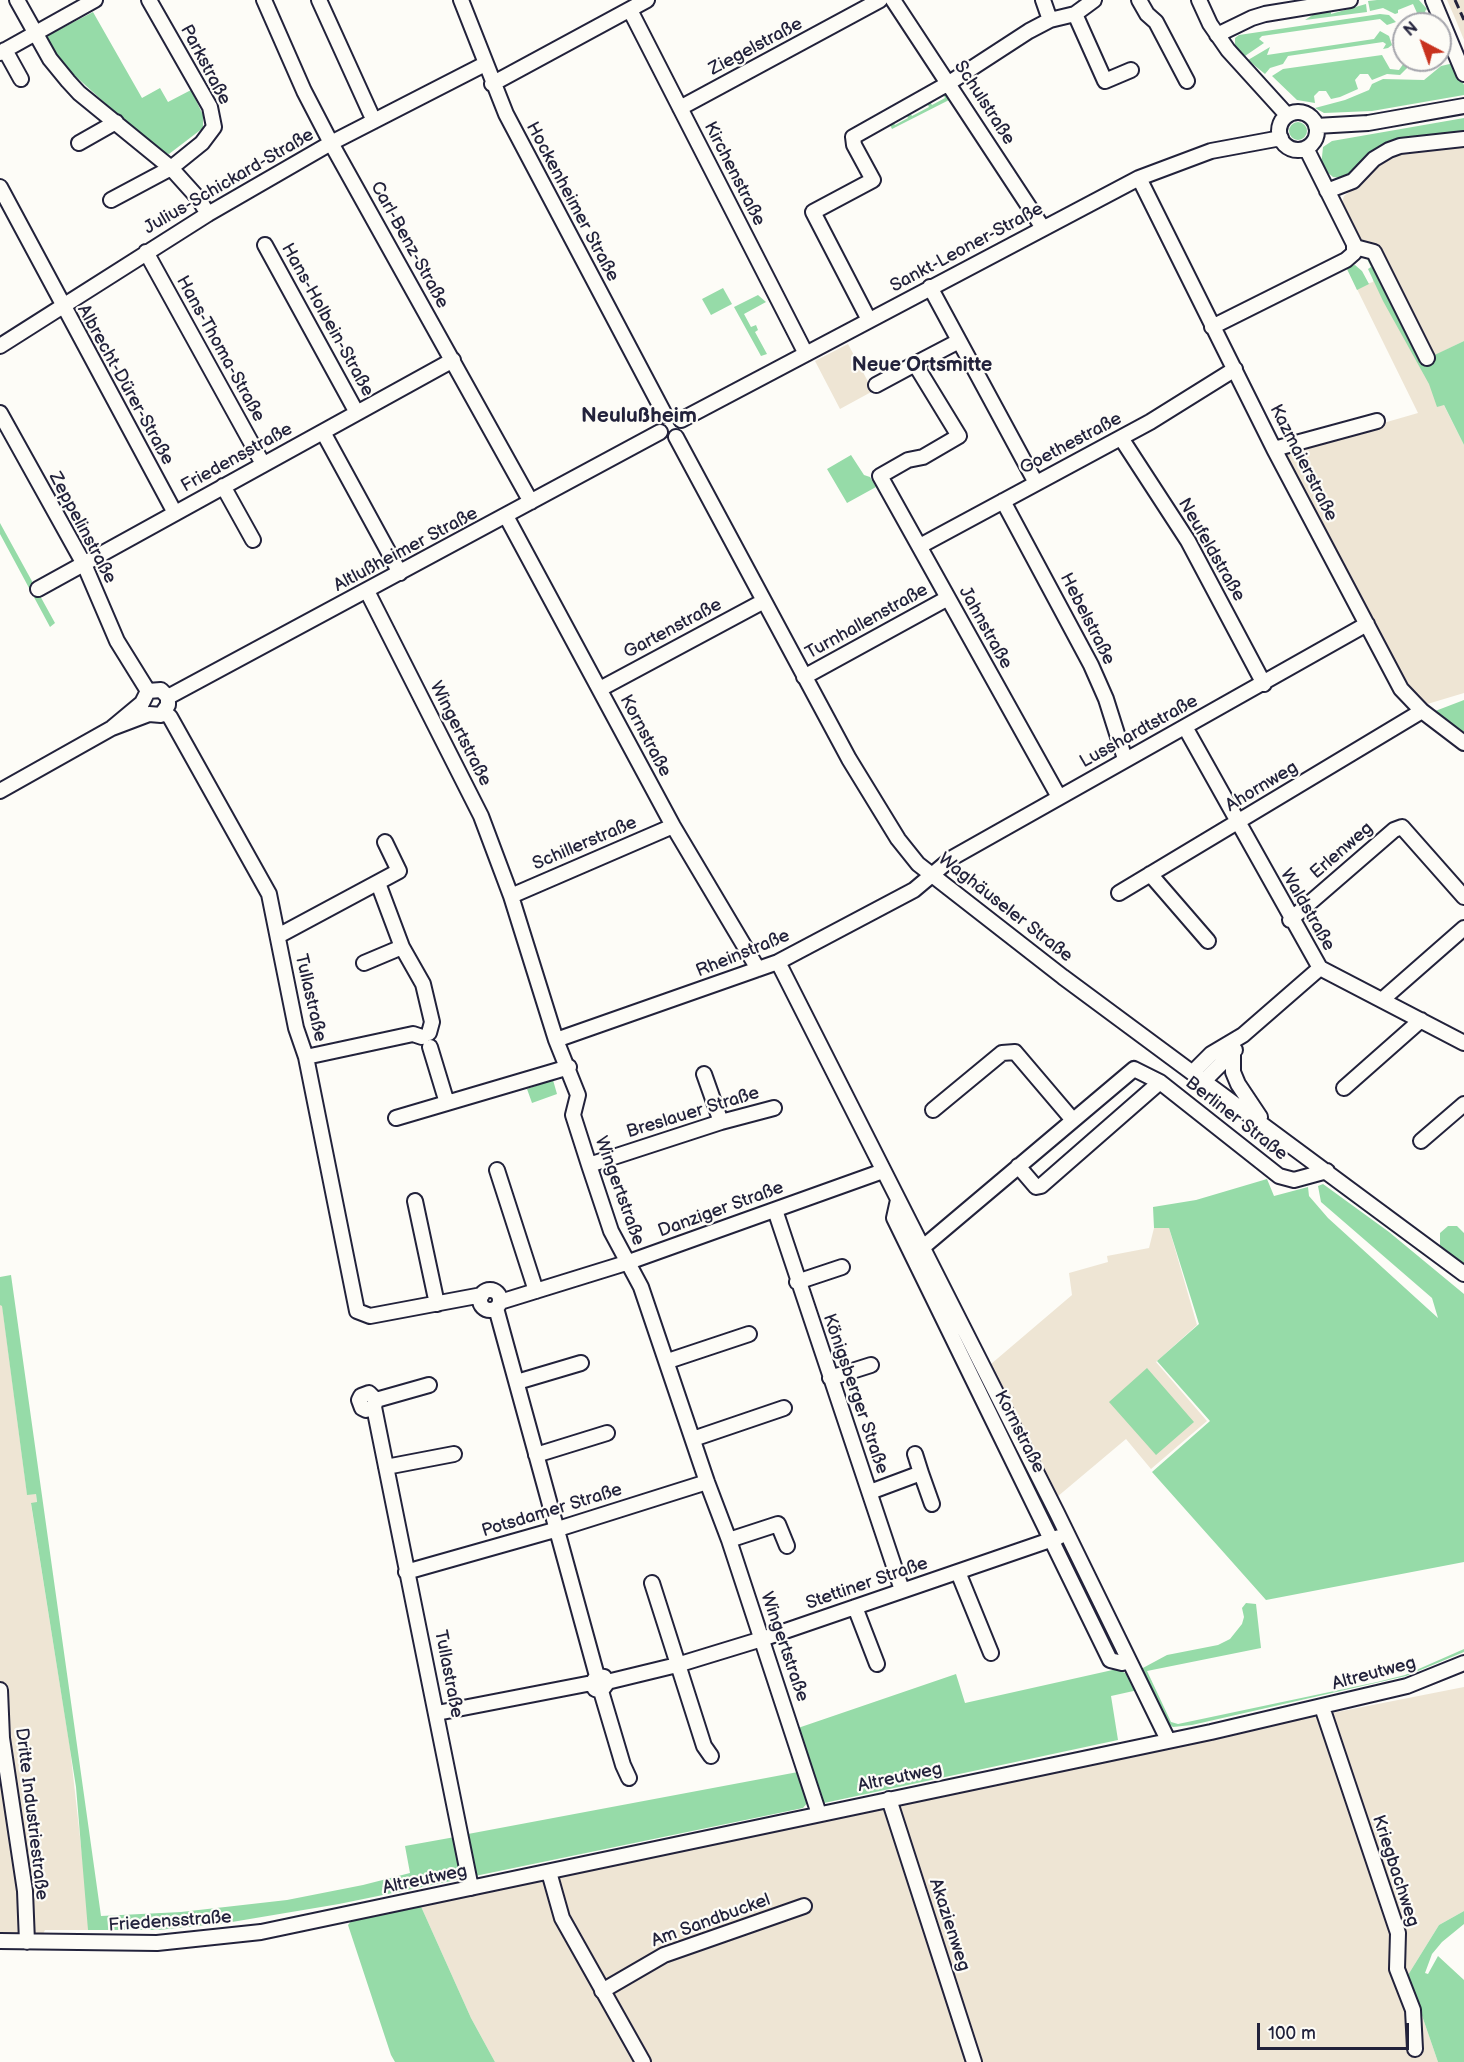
<!DOCTYPE html>
<meta charset="utf-8">
<style>
body{margin:0}
#map{position:relative;width:1464px;height:2062px;overflow:hidden;background:#fdfcf7;font-family:"Balsamiq Sans",sans-serif}
canvas{display:block}
.north{position:absolute;left:1392px;top:12px;width:60px;height:60px;box-sizing:border-box;background:#fdfcf7;border:2px solid #a5a5ac;border-radius:50%;rotate:319deg;font-size:16px;font-weight:700;line-height:24px;text-align:center;color:#22223b}
.north::after{content:'';display:block;margin:auto;width:21px;height:27px;background:#c8321e;clip-path:polygon(50% 0,100% 100%,50% 72%,0 100%)}
.scale{position:absolute;left:1257px;top:2023px;width:152px;height:27px;box-sizing:border-box;border:3px solid #22223b;border-top:0;padding-left:8px;font-size:18px;line-height:21px;white-space:nowrap;color:#22223b;-webkit-text-stroke:4px #fdfcf7;paint-order:stroke}
</style>
<div id="map">
<canvas width="1464" height="2062"></canvas>
<div class="north">N</div>
<div class="scale">100 m</div>
</div>
<script>
const ctx = document.querySelector('canvas').getContext('2d');
ctx.lineJoin = 'round';
function fillPath(path, color) {
  ctx.fillStyle = color;
  ctx.fill(path, 'evenodd');
}
function poly(rows) {
  const path = new Path2D();
  for (const r of rows) {
    if (r.length === 3) {
      path.moveTo(r[0] + r[2], r[1]);
      path.arc(r[0], r[1], r[2], 0, 2 * Math.PI);
      continue;
    }
    path.moveTo(r[0], r[1]);
    for (let i = 2; i < r.length; i += 2) path.lineTo(r[i], r[i + 1]);
  }
  return path;
}
function trace(path, color, width, dash) {
  ctx.strokeStyle = color;
  ctx.lineWidth = width;
  ctx.lineCap = dash ? 'butt' : 'round';
  ctx.setLineDash(dash || []);
  ctx.stroke(path);
}
function label(font, color, halo, rows, align = 'center') {
  ctx.font = font + ' "Balsamiq Sans",sans-serif';
  ctx.lineWidth = 4.5;
  ctx.setLineDash([]);
  ctx.textBaseline = 'middle';
  ctx.strokeStyle = halo;
  ctx.fillStyle = color;
  for (const [text, x, y, turn = 0] of rows) {
    ctx.save();
    ctx.translate(x, y);
    ctx.rotate((+turn || 0) * Math.PI / 180);
    ctx.textAlign = isNaN(turn) ? turn : align;
    if (halo) ctx.strokeText(text, 0, 0);
    ctx.fillText(text, 0, 0);
    ctx.restore();
  }
}
const built = poly([
 [1447,0,1464,0,1464,40,1455,18],
 [1464,145,1464,341,1422,362,1464,445,1464,693,1424,705,1405,688,1283,452,1418,413,1356,287,1373,282,1372,258,1359,239,1341,205,1344,196,1361,183,1378,161,1398,153],
 [848,344,873,391,840,409,815,361],
 [1154,1228,1169,1228,1197,1325,1156,1362,1207,1421,1151,1469,1126,1439,1057,1497,991,1364,1072,1295,1069,1273,1108,1262,1107,1256,1149,1248],
 [0,1289,27,1494,36,1494,37,1503,31,1504,70,1748,89,1917,88,1930,45,1930,42,1936,0,1947],
 [1464,1687,1464,1911,1439,1925,1408,1975,1438,2062,495,2062,471,2018,419,1902,634,1862,1200,1739]
]);
const green = poly([
 [1377,0,1419,0,1427,9,1425,11,1430,24,1422,24,1413,4,1398,10,1398,13,1395,14,1383,8,1370,11,1368,1],
 [1366,4,1367,12,1305,20,1314,14,1331,11,1331,14],
 [93,12,142,98,160,88,168,102,191,90,203,115,203,128,169,154,162,152,106,104,72,73,52,48,47,36],
 [1380,14,1389,15,1396,22,1387,25,1380,19,1262,36,1259,39,1264,43,1245,56,1235,46,1235,38,1239,35],
 [1380,31,1389,36,1392,45,1388,48,1383,49,1386,44,1383,42,1288,56,1283,64,1270,68,1265,74,1248,60,1270,47,1267,55,1374,39],
 [1382,55,1390,69,1399,70,1406,60,1409,61,1409,66,1400,75,1387,74,1372,80,1368,74,1360,74,1355,80,1358,89,1340,97,1331,99,1326,91,1319,91,1314,96,1315,103,1297,100,1272,76,1283,69],
 [1454,63,1464,85,1464,95,1372,111,1324,113,1315,108,1345,100,1369,90,1372,84,1383,79,1424,80,1441,66],
 [946,91,951,99,892,129,888,121,892,119,895,125,908,118,905,112,908,110,912,116,929,107,926,101,928,99,932,105,945,98,942,92],
 [1464,118,1464,132,1386,144,1370,155,1353,174,1342,178,1333,177,1321,167,1323,147,1332,141],
 [1298,131,9],
 [1369,256,1422,361,1464,341,1464,445,1444,405,1437,407,1429,384,1383,301,1368,269,1371,267,1367,259],
 [1355,265,1362,271,1369,284,1357,290,1346,267],
 [723,288,732,304,711,315,702,299],
 [758,295,766,302,744,314,751,327,756,325,758,330,755,332,767,354,761,356,734,307],
 [851,455,864,475,870,477,876,487,847,503,827,469],
 [0,523,55,623,50,627,0,534],
 [1464,700,1464,738,1430,713],
 [553,1080,557,1094,532,1103,527,1089],
 [1267,1179,1274,1196,1308,1187,1309,1196,1328,1218,1438,1318,1432,1298,1321,1202,1318,1186,1323,1184,1389,1232,1464,1294,1464,1562,1266,1600,1152,1472,1210,1421,1157,1361,1199,1324,1169,1228,1154,1228,1153,1207,1196,1200],
 [1448,1226,1457,1226,1464,1233,1464,1265,1442,1250,1440,1245,1440,1233],
 [11,1275,101,1916,181,1912,287,1900,363,1885,410,1873,405,1846,455,1837,461,1879,339,1904,226,1923,158,1930,88,1930,76,1787,31,1503,37,1502,36,1494,27,1495,2,1306,0,1305,0,1277],
 [1147,1368,1194,1422,1156,1455,1109,1402],
 [1246,1603,1256,1604,1261,1648,1147,1671,1171,1722,1178,1724,1377,1682,1405,1675,1464,1649,1464,1652,1406,1676,1192,1725,1173,1727,1169,1724,1141,1669,1167,1655,1218,1645,1230,1639,1242,1624,1244,1617,1242,1608],
 [1117,1669,1127,1674,1138,1690,1111,1696,1118,1740,824,1803,798,1728,956,1674,965,1703],
 [798,1772,808,1802,803,1808,475,1876,468,1834],
 [419,1902,471,2018,495,2062,395,2062,391,2055,348,1925,353,1919],
 [1464,1911,1464,1924,1442,1942,1432,1954,1425,1973,1428,1974,1438,1956,1464,1980,1464,2062,1438,2062,1408,1975,1439,1925]
]);
const minor = poly([
 [17,0,50,59,68,81,79,93,171,168,198,198,208,214],
 [264,0,304,91,331,143,531,502],
 [319,0,374,121],
 [461,0,506,114,665,415],
 [893,0,1043,228],
 [1043,0,1050,20],
 [1139,0,1147,14,1156,22,1187,81],
 [1199,0,1210,24,1228,50,1287,115],
 [1433,0,1464,74],
 [630,10,806,354],
 [1075,14,1105,81,1131,70],
 [1217,35,1252,18,1265,14,1350,0],
 [5,50,21,79],
 [0,53,95,0],
 [492,84,647,0],
 [680,108,880,0],
 [1298,131,19],
 [1316,126,1368,123,1464,106],
 [79,143,116,122],
 [1139,178,1274,449,1401,689,1422,711,1464,743],
 [0,187,175,513],
 [1327,191,1353,181,1374,159,1389,150,1400,146,1464,139],
 [111,200,171,168,202,143,214,127,210,107,149,0],
 [265,245,357,413],
 [1355,247,1374,252,1427,358],
 [146,252,263,464],
 [930,287,1036,483],
 [869,320,813,212,873,180,854,145,853,137,949,83,1029,31,1050,20,1075,14,1094,0],
 [1212,327,1346,260,1354,253,1354,244,1306,148],
 [959,341,915,364,959,436,923,457,908,460,880,476,1059,797],
 [0,346,208,214,331,143,485,64],
 [876,385,915,364],
 [0,413,84,564,117,641,148,691],
 [681,420,1139,178,1211,151,1281,138],
 [323,432,400,573],
 [676,437,849,759,898,839,918,864,1063,977,1464,1274],
 [1121,438,1188,541,1264,684],
 [1274,449,1377,421],
 [223,486,253,540],
 [1003,501,1091,665,1106,699,1125,759],
 [506,516,673,826,758,969],
 [920,546,1150,422,1235,369],
 [38,589,453,360],
 [367,591,481,816,511,896,556,1040,578,1095,573,1115,589,1165,611,1231,641,1287,707,1482,729,1540,819,1814],
 [804,677,948,598],
 [600,689,764,601],
 [168,697,660,432],
 [164,712,170,717,269,894,296,1028,306,1057,357,1311,370,1316,482,1295],
 [1185,727,1320,968,1464,1043],
 [0,791,112,728,142,703,148,691,161,690,168,697,168,705,161,715,149,714,112,728],
 [1150,874,1208,941],
 [378,883,402,947,423,984,432,1022,429,1033],
 [1119,893,1422,711],
 [511,896,673,826],
 [1290,920,1394,830,1402,827,1464,897],
 [278,936,399,871,385,842],
 [778,962,1057,1513,1168,1740],
 [364,963,402,947],
 [1383,999,1464,928],
 [556,1040,778,962,914,890,952,858,1367,624],
 [430,1047,447,1103],
 [1233,1052,1233,1072,1238,1084,1260,1117],
 [306,1057,413,1034,422,1037],
 [1194,1071,1211,1054,1243,1035,1320,968],
 [704,1074,721,1122],
 [1205,1080,1235,1050],
 [1344,1088,1421,1020],
 [933,1110,1002,1053,1015,1052,1072,1119],
 [396,1118,569,1067],
 [1421,1141,1464,1104],
 [589,1165,721,1122,774,1108],
 [1018,1166,1036,1187,1041,1186,1160,1082],
 [497,1170,536,1291],
 [898,1200,894,1218,1110,1660,1122,1663,1129,1661],
 [415,1201,437,1304],
 [775,1210,902,1590],
 [922,1248,1134,1069,1160,1082,1279,1176,1294,1180,1327,1171],
 [797,1282,842,1267],
 [490,1300,10],
 [500,1302,626,1263,883,1171],
 [496,1308,597,1676],
 [668,1361,749,1334],
 [830,1378,871,1365],
 [517,1382,581,1363],
 [376,1400,429,1385],
 [374,1407,366,1410,362,1408,359,1400,361,1396,369,1393,376,1400,374,1407,471,1888],
 [693,1439,784,1408],
 [536,1455,607,1433],
 [386,1467,454,1454],
 [921,1473,932,1504],
 [870,1492,921,1473,915,1454],
 [729,1540,778,1524,787,1546],
 [406,1572,558,1529,707,1482],
 [958,1572,991,1653],
 [652,1583,704,1746,711,1756],
 [855,1607,877,1664],
 [607,1682,677,1665,762,1639,1059,1537],
 [0,1690,2,1738,25,1891,27,1942],
 [601,1691,623,1765,629,1778],
 [1322,1707,1398,1933,1397,1969,1413,2010,1415,2049],
 [437,1713,592,1683,597,1676,604,1677,607,1683,601,1691,595,1689,592,1683],
 [889,1799,974,2062],
 [549,1872,562,1918,643,2062],
 [0,1941,157,1943,261,1932,1211,1732,1407,1686,1464,1663],
 [602,1991,664,1955,804,1906]
]);
const rail = poly([
 [1455,0,1464,20]
]);
const streetNames = [
 ["Ziegelstraße",756,47,-28],
 ["Parkstraße",205,65,62],
 ["Schulstraße",984,103,57],
 ["Kirchenstraße",734,174,63],
 ["Julius-Schickard-Straße",229,182,-30],
 ["Hockenheimer Straße",572,202,62],
 ["Carl-Benz-Straße",409,245,61],
 ["Sankt-Leoner-Straße",967,248,-28],
 ["Hans-Holbein-Straße",327,320,61],
 ["Hans-Thoma-Straße",220,349,61],
 ["Albrecht-Dürer-Straße",125,385,61],
 ["Goethestraße",1071,444,-28],
 ["Friedensstraße",237,458,-29],
 ["Kazmaierstraße",1303,463,63],
 ["Zeppelinstraße",82,528,62],
 ["Altlußheimer Straße",406,550,-28],
 ["Neufeldstraße",1211,550,60],
 ["Hebelstraße",1087,619,63],
 ["Turnhallenstraße",867,622,-29],
 ["Jahnstraße",985,628,61],
 ["Gartenstraße",673,629,-28],
 ["Lusshardtstraße",1139,732,-29],
 ["Wingertstraße",460,734,63],
 ["Kornstraße",645,736,62],
 ["Ahornweg",1262,787,-31],
 ["Schillerstraße",585,844,-23],
 ["Erlenweg",1342,851,-41],
 ["Waghäuseler Straße",1005,908,38],
 ["Waldstraße",1307,910,60],
 ["Rheinstraße",743,954,-22],
 ["Tullastraße",310,998,77],
 ["Breslauer Straße",693,1113,-17],
 ["Berliner Straße",1236,1119,38],
 ["Wingertstraße",619,1191,70],
 ["Danziger Straße",721,1210,-20],
 ["Königsberger Straße",855,1394,71],
 ["Kornstraße",1019,1432,63],
 ["Potsdamer Straße",552,1511,-17],
 ["Stettiner Straße",867,1584,-19],
 ["Wingertstraße",784,1647,71],
 ["Tullastraße",448,1674,79],
 ["Altreutweg",1374,1674,-15],
 ["Altreutweg",900,1778,-12],
 ["Dritte Industriestraße",31,1814,83],
 ["Kriegbachweg",1395,1871,72],
 ["Altreutweg",425,1880,-12],
 ["Am Sandbuckel",711,1921,-20],
 ["Friedensstraße",170,1922,-4],
 ["Akazienweg",949,1925,72]
];
const neighbourhoodNames = [
 ["Neue Ortsmitte",922,366]
];
const quarterNames = [
 ["Neulußheim",639,417]
];
fillPath(built, '#eee5d4');
fillPath(green, '#96dba8');
trace(minor, '#22223b', 18);
trace(minor, '#fdfcf7', 14);
trace(rail, '#22223b', 3, [9, 4.5]);
label('18px', '#22223b', '#fdfcf7', streetNames);
label('bold 20px', '#22223b', '#fdfcf7', neighbourhoodNames);
label('bold 21px', '#22223b', '#fdfcf7', quarterNames);
</script>
